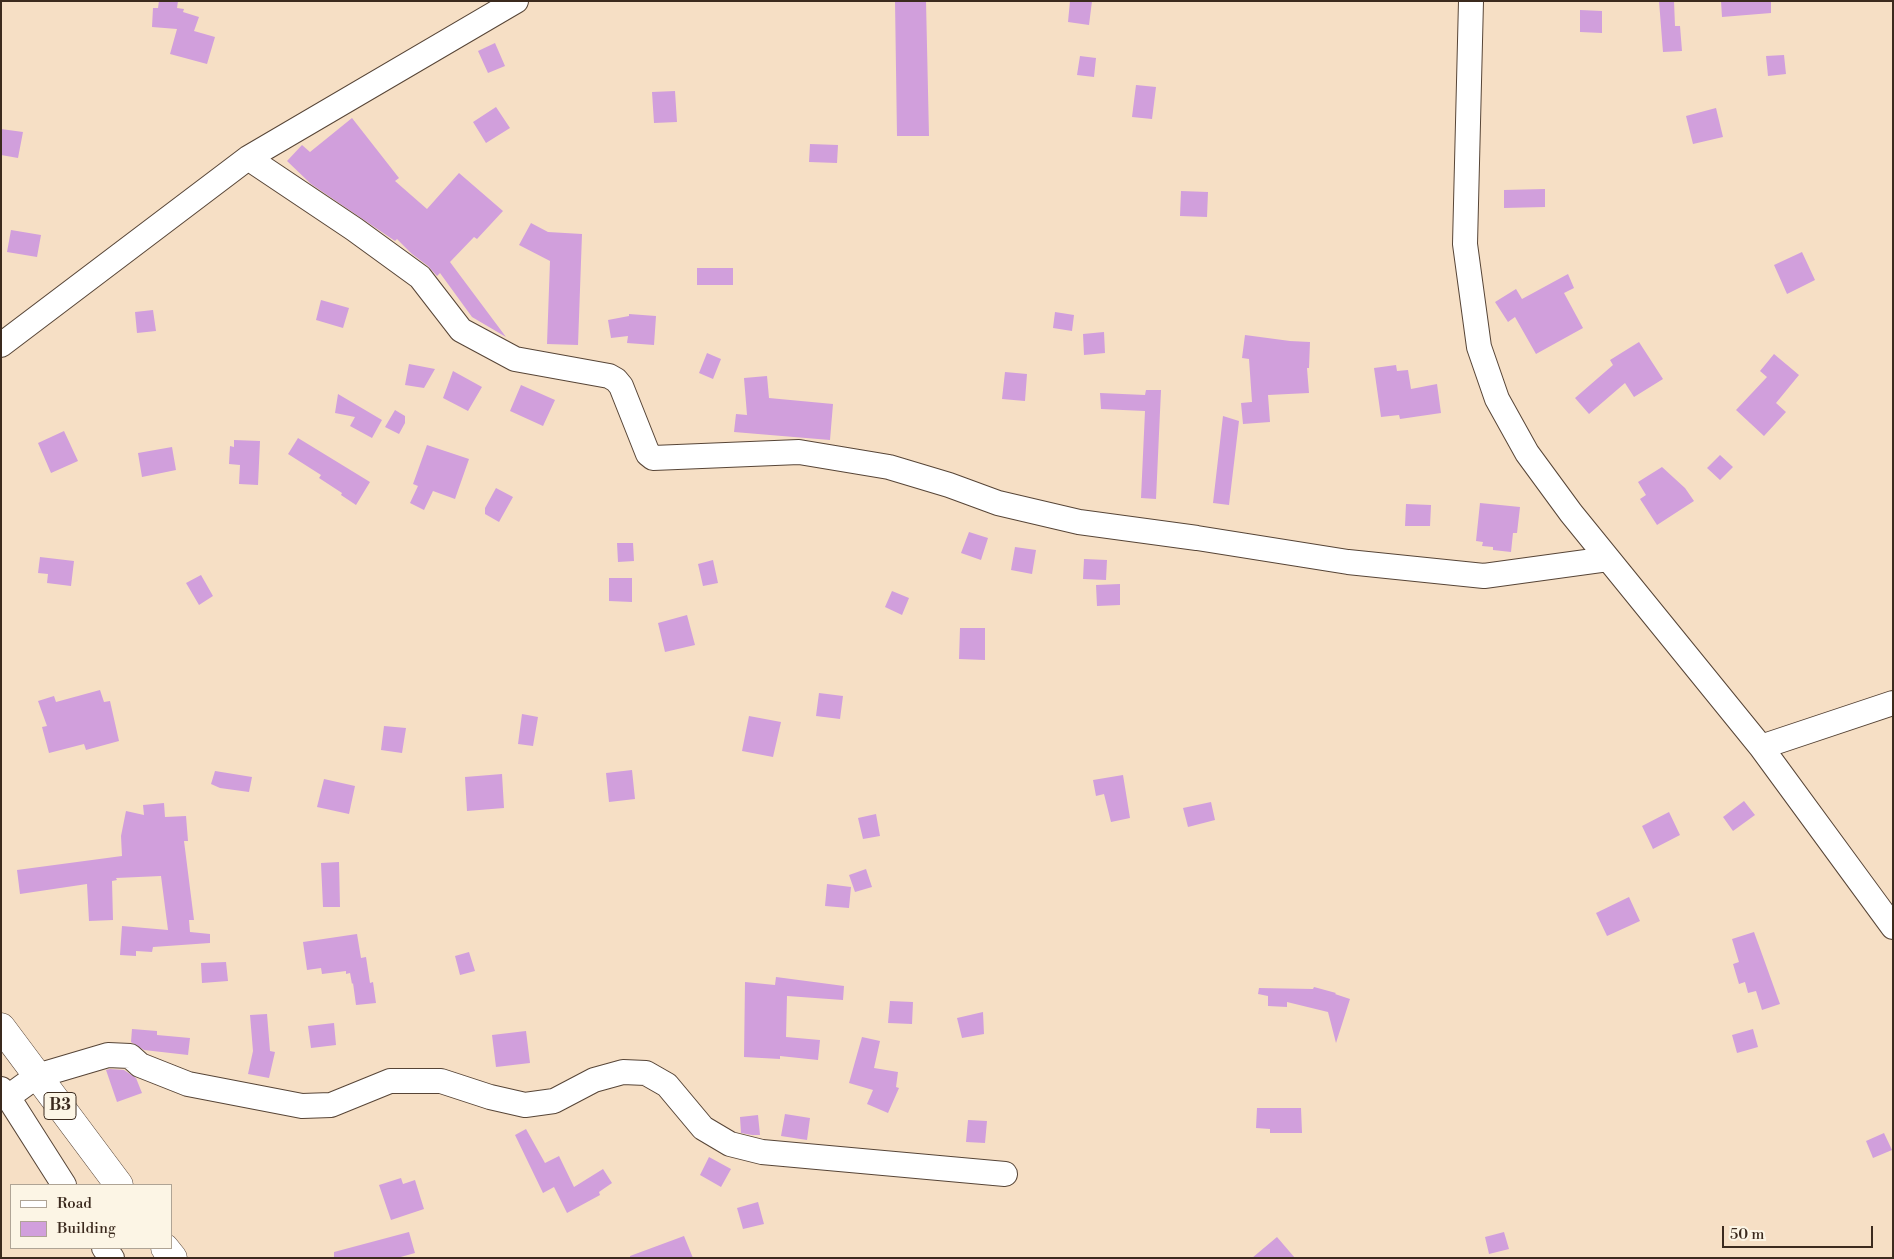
<!DOCTYPE html>
<style>
body{margin:0}
#map{position:relative;width:1894px;height:1259px;overflow:hidden;background:#f6dfc5;font-family:"Libre Bodoni",serif}
canvas{display:block}
.frame{position:absolute;inset:0;border:2px solid #3b2a1e;pointer-events:none}
.legend{position:absolute;left:10px;top:1184px;width:162px;height:65px;box-sizing:border-box;background:#fcf5e5;border:1px solid #afa495;margin:0;padding:6px 9px;list-style:none;font-size:15px;color:#3b2a1e}
.legend li{display:flex;align-items:center;gap:10px;height:25px}
.legend b{width:25px;border:1px solid #afa495}
.scale{position:absolute;left:1722px;top:1226px;width:151px;height:22px;box-sizing:border-box;border:2px solid #3b2a1e;border-top:0;padding-left:6px;font-size:15px;line-height:18px;white-space:nowrap;color:#3b2a1e;-webkit-text-stroke:4px #fcf5e5;paint-order:stroke}
</style>
<div id="map">
<canvas width="1894" height="1259"></canvas>
<div class="frame"></div>
<ul class="legend">
<li><b style="height:6px;background:#fff"></b>Road</li>
<li><b style="height:14px;background:#d19fdc"></b>Building</li>
</ul>
<div class="scale">50 m</div>
</div>
<script>
const ctx = document.querySelector('canvas').getContext('2d');
ctx.lineJoin = 'round';
function fillPath(path, color) {
  ctx.fillStyle = color;
  ctx.fill(path, 'evenodd');
}
function poly(rows) {
  const path = new Path2D();
  for (const r of rows) {
    path.moveTo(r[0], r[1]);
    for (let i = 2; i < r.length; i += 2) path.lineTo(r[i], r[i + 1]);
  }
  return path;
}
function trace(path, color, width, dash) {
  ctx.strokeStyle = color;
  ctx.lineWidth = width;
  ctx.lineCap = dash ? 'butt' : 'round';
  ctx.setLineDash(dash || []);
  ctx.stroke(path);
}
function label(font, color, halo, rows, align = 'center') {
  ctx.font = font + ' "Libre Bodoni",serif';
  ctx.lineWidth = 4;
  ctx.setLineDash([]);
  ctx.textBaseline = 'middle';
  ctx.strokeStyle = halo;
  ctx.fillStyle = color;
  for (const [text, x, y, turn = 0] of rows) {
    ctx.save();
    ctx.translate(x, y);
    ctx.rotate((+turn || 0) * Math.PI / 180);
    ctx.textAlign = isNaN(turn) ? turn : align;
    if (halo) ctx.strokeText(text, 0, 0);
    ctx.fillText(text, 0, 0);
    ctx.restore();
  }
}
const building = poly([
 [159,1,178,1,177,8,184,9,183,12,199,17,194,31,215,37,207,64,170,54,177,29,152,27,153,8,158,8],
 [895,1,926,1,929,136,897,136],
 [1070,1,1092,1,1089,25,1068,22],
 [1659,1,1674,1,1675,26,1680,26,1682,51,1663,52],
 [1721,1,1771,1,1771,13,1722,17],
 [1580,10,1602,11,1602,33,1580,32],
 [495,43,505,66,488,73,478,51],
 [1784,55,1786,74,1768,76,1766,56],
 [1080,56,1096,58,1094,77,1077,75],
 [1136,85,1156,87,1152,119,1132,117],
 [675,91,677,122,654,123,652,92],
 [496,107,510,128,486,143,473,122],
 [1716,108,1723,137,1693,144,1686,116],
 [352,118,399,178,395,181,427,209,459,173,503,211,477,239,474,237,450,262,506,337,472,317,440,273,437,276,428,266,412,254,397,239,395,241,311,184,287,161,302,145,310,152],
 [1,129,23,132,18,158,1,155],
 [810,144,838,145,837,163,809,162],
 [1545,189,1545,207,1504,208,1504,190],
 [1181,191,1208,192,1207,217,1180,216],
 [531,223,548,232,582,234,578,345,547,344,550,261,519,245],
 [11,230,41,235,37,257,7,252],
 [1802,252,1815,280,1787,294,1774,265],
 [697,268,733,268,733,285,697,285],
 [1568,274,1574,288,1564,293,1583,328,1536,354,1515,317,1508,322,1495,302,1516,289,1522,299],
 [321,300,349,308,343,328,316,320],
 [153,310,156,331,137,333,135,312],
 [1055,312,1074,315,1072,331,1053,328],
 [629,314,656,316,654,345,627,343,628,336,611,338,608,320,629,316],
 [1104,332,1105,353,1084,355,1083,334],
 [1245,335,1290,341,1310,342,1309,368,1307,368,1309,393,1268,395,1270,422,1243,424,1241,403,1252,402,1249,359,1242,358],
 [1639,342,1663,379,1634,397,1625,383,1589,414,1575,398,1613,365,1610,360],
 [707,353,721,359,713,379,699,373],
 [1774,354,1799,375,1776,403,1786,412,1764,436,1736,410,1767,377,1760,371],
 [409,364,435,369,424,388,405,385],
 [1396,365,1397,371,1408,370,1411,389,1437,384,1441,413,1400,419,1399,415,1381,417,1374,368],
 [453,371,482,387,468,411,443,398],
 [1005,372,1027,374,1025,401,1002,399],
 [767,376,769,398,833,404,830,440,734,432,736,414,747,415,744,378],
 [521,385,555,400,543,426,510,411],
 [1146,390,1161,390,1156,499,1141,498,1145,411,1101,409,1100,393,1145,395],
 [338,394,382,420,372,438,350,426,355,417,335,413],
 [395,410,405,416,405,423,399,434,385,427],
 [1223,416,1239,421,1229,505,1213,503],
 [64,431,78,461,51,473,38,443],
 [298,438,370,482,356,505,341,495,342,493,319,478,321,475,288,454],
 [234,440,260,441,258,485,239,484,240,465,229,464,230,446,234,447],
 [427,445,469,459,455,499,433,491,424,510,410,503,418,486,413,484],
 [172,447,176,470,142,477,138,453],
 [1720,455,1733,467,1720,480,1707,468],
 [1662,467,1685,488,1694,501,1657,525,1640,499,1646,495,1638,482],
 [496,488,513,497,499,522,485,514,485,508],
 [1480,503,1520,507,1517,533,1513,533,1511,552,1493,550,1493,547,1482,546,1483,542,1476,541],
 [1406,504,1431,505,1430,526,1405,526],
 [969,532,988,538,981,560,961,553],
 [617,543,633,543,634,561,618,562],
 [1015,547,1036,550,1032,574,1011,570],
 [40,557,74,561,71,586,47,583,48,574,38,573],
 [1084,559,1107,560,1106,580,1083,579],
 [713,560,718,583,703,586,698,564],
 [201,575,213,596,199,605,186,583],
 [609,578,632,578,632,602,609,601],
 [1120,584,1120,605,1097,606,1096,585],
 [892,591,909,598,902,615,885,607],
 [687,615,695,645,665,652,658,623],
 [960,628,985,628,985,660,959,659],
 [100,690,104,702,110,701,119,741,86,750,84,744,49,753,42,727,47,726,38,701,54,696,56,702],
 [819,693,843,696,840,719,816,716],
 [522,714,538,717,533,746,518,744],
 [749,716,781,722,773,757,742,751],
 [384,726,406,728,402,753,381,750],
 [632,770,635,799,609,802,606,773],
 [215,771,252,777,249,792,220,788,211,784],
 [502,774,504,808,467,811,465,777],
 [1123,775,1130,818,1111,822,1104,794,1096,796,1093,780],
 [324,779,355,786,349,814,317,807],
 [1744,801,1755,815,1733,831,1723,817],
 [1211,802,1215,820,1188,827,1183,808],
 [164,803,165,817,186,816,188,841,184,841,194,920,189,920,190,932,210,934,210,943,153,947,152,952,136,951,136,956,120,955,122,926,168,930,161,876,116,878,117,880,112,881,113,920,89,921,87,884,20,894,17,870,122,856,121,836,126,811,144,815,143,805],
 [1669,812,1680,835,1653,849,1642,826],
 [876,814,880,836,863,839,858,818],
 [339,862,340,907,323,907,321,863],
 [866,869,872,887,855,892,849,875],
 [827,884,851,887,849,908,825,906],
 [1629,897,1640,921,1607,936,1596,913],
 [1754,932,1780,1004,1762,1010,1756,991,1748,993,1745,982,1739,984,1733,964,1739,962,1732,939],
 [357,934,361,958,366,957,370,983,373,982,376,1003,356,1005,353,983,352,984,350,973,346,974,346,971,322,974,321,968,307,970,303,942],
 [469,952,475,971,460,975,455,956],
 [226,962,228,981,202,983,201,963],
 [776,977,844,986,843,1000,787,996,786,1037,820,1040,818,1060,780,1056,780,1059,744,1057,745,982,775,985],
 [1314,987,1336,993,1335,994,1350,999,1336,1043,1328,1012,1287,1002,1287,1007,1268,1006,1268,996,1258,994,1259,988,1313,989],
 [890,1001,913,1002,912,1024,888,1023],
 [983,1012,984,1034,962,1038,957,1018],
 [267,1014,270,1051,275,1052,269,1078,248,1074,253,1051,250,1015],
 [334,1023,336,1045,311,1048,308,1026],
 [132,1029,157,1031,157,1035,190,1038,188,1055,144,1050,131,1042],
 [1753,1029,1758,1047,1737,1053,1732,1035],
 [526,1031,530,1063,496,1067,492,1035],
 [862,1037,880,1041,874,1068,898,1072,896,1087,899,1088,888,1113,867,1104,873,1090,849,1083],
 [110,1069,124,1070,136,1078,142,1093,117,1102,106,1070],
 [1257,1108,1301,1108,1302,1133,1270,1133,1270,1129,1256,1128],
 [785,1114,810,1118,807,1140,781,1136],
 [758,1115,760,1135,752,1135,741,1133,740,1117],
 [968,1120,987,1121,985,1143,966,1142],
 [526,1129,545,1163,559,1156,574,1187,603,1169,612,1183,599,1192,600,1195,567,1213,554,1187,543,1193,515,1135],
 [1884,1133,1892,1150,1873,1158,1866,1141],
 [709,1157,731,1169,721,1187,700,1175],
 [401,1178,403,1184,415,1180,424,1209,391,1220,379,1185],
 [758,1202,764,1224,743,1229,737,1208],
 [409,1232,415,1253,397,1258,334,1258,334,1252],
 [1504,1232,1509,1249,1489,1254,1485,1237],
 [684,1236,693,1258,630,1258,630,1256],
 [1277,1237,1295,1258,1252,1258]
]);
const minor = poly([
 [1471,1,1465,244,1479,347,1497,399,1527,453,1571,513,1761,747,1893,927],
 [248,158,354,229,420,277,461,330,515,359,609,376,616,380,621,386,648,454,653,458,799,452,889,467,949,485,998,503,1079,522,1197,538,1348,562,1484,576,1608,559],
 [1,345,248,158,516,1],
 [1761,747,1893,703],
 [1,1089,8,1097,64,1185],
 [8,1097,37,1076,108,1055,130,1056,140,1065,188,1084,302,1106,331,1105,390,1081,441,1081,490,1097,525,1105,554,1101,594,1080,623,1072,646,1073,667,1085,703,1128,730,1144,762,1152,1005,1174],
 [104,1248,112,1258]
]);
const highway = poly([
 [1,1027,119,1185],
 [165,1248,173,1258]
]);
const shields = [
 [60,1106,32]
];
const shieldNames = [
 ["B3",60,1106]
];
fillPath(building, '#d19fdc');
trace(minor, '#574537', 26);
trace(highway, '#574537', 29);
trace(minor, '#fff', 24);
trace(highway, '#fff', 28);
for (const [x, y, w] of shields) {
  const box = new Path2D();
  box.roundRect(x - w / 2, y - 13.5, w, 27, 4);
  ctx.fillStyle = '#fcf5e5';
  ctx.fill(box);
  trace(box, '#3b2a1e', 1);
}
label('bold 16px', '#3b2a1e', null, shieldNames);
</script>
